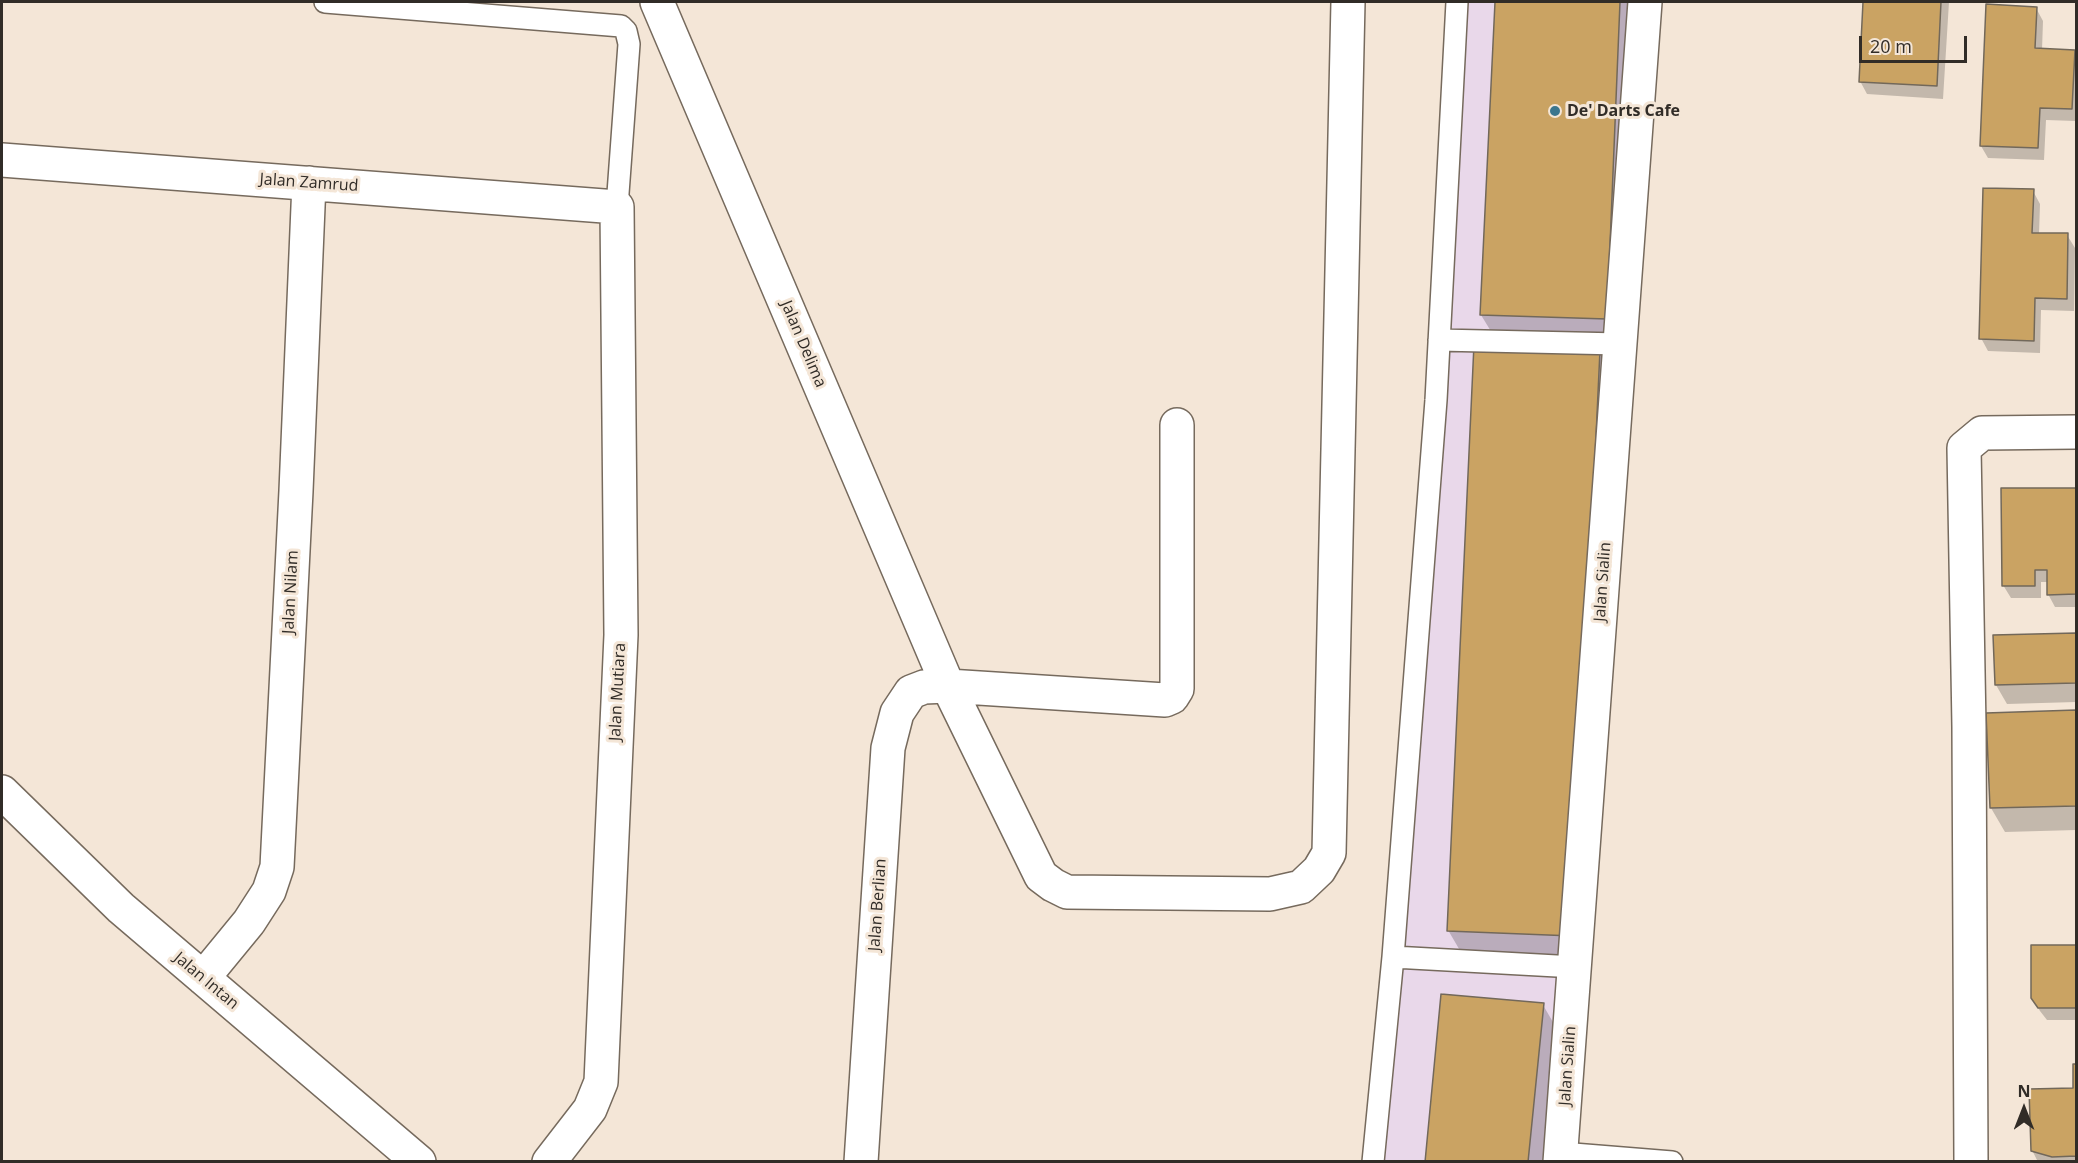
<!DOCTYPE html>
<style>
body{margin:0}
#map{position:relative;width:2078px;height:1163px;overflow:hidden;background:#f4e6d7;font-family:"Open Sans",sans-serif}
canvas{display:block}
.frame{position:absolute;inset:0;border:3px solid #312c27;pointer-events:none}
.north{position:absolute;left:1994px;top:1079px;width:60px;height:60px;-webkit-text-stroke:4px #f4e6d7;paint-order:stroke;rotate:0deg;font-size:16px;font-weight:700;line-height:24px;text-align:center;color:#312c27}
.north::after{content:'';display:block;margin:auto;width:21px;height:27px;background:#312c27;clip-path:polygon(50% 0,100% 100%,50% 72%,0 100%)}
.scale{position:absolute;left:1859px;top:36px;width:108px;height:27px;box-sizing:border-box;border:3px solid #312c27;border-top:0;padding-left:8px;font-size:18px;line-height:21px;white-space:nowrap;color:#312c27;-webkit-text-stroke:4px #f4e6d7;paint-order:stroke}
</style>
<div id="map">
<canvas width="2078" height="1163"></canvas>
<div class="frame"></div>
<div class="north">N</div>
<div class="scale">20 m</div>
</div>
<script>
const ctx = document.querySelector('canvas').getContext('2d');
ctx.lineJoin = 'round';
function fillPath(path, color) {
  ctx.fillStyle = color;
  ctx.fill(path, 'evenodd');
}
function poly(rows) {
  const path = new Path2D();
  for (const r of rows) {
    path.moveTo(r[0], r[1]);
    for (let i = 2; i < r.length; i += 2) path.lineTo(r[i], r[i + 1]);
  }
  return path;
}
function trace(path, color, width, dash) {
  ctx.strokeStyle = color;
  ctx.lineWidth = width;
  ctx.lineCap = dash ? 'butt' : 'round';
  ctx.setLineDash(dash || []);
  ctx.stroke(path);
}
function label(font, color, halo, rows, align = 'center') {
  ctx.font = font + ' "Open Sans",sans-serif';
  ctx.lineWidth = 6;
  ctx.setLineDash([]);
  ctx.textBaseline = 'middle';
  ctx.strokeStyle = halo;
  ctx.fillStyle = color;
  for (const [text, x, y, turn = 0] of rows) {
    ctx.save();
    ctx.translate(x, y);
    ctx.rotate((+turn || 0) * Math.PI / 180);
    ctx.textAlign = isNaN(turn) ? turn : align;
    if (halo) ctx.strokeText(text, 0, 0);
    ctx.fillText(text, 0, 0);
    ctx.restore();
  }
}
const commercial = poly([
 [1449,2,1656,2,1574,1161,1365,1162,1422,497]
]);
const shadow = poly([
 [1497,2,1631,2,1617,337,1492,333,1481,315],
 [1865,2,1949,2,1943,99,1867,94,1860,81],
 [2036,8,2043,21,2042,50,2075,51,2076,54,2076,121,2046,120,2044,160,1988,158,1981,146],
 [2033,191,2040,204,2039,234,2067,235,2075,248,2074,311,2041,310,2040,353,1988,351,1981,338],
 [1599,351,1613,375,1586,960,1462,954,1448,930],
 [2076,489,2076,607,2055,607,2048,594,2048,582,2041,582,2041,598,2011,598,2003,585,2003,490],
 [2076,635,2076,702,2007,704,1996,685,1995,637],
 [2076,711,2076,830,2005,832,1991,808,1988,714],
 [2033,946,2076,947,2076,1020,2047,1020,2040,1011,2032,998],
 [1543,1005,1557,1029,1544,1162,1427,1162],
 [2075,1065,2076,1065,2076,1162,2038,1162,2032,1150,2075,1090]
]);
const building = poly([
 [1495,2,1620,2,1607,319,1480,315,1495,2],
 [1863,2,1941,2,1937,86,1859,82,1863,2],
 [1986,4,2037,7,2035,48,2075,50,2072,109,2040,108,2038,148,1980,146,1986,4],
 [1983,188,2034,189,2032,233,2068,233,2067,299,2035,298,2034,341,1979,339,1983,188],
 [1474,344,1600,350,1573,936,1447,931,1474,344],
 [2001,488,2076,488,2076,594,2047,595,2047,570,2035,570,2035,586,2002,586,2001,488],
 [2076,633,2076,683,1995,685,1993,635,2076,633],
 [2076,710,2076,806,1990,808,1986,713,2076,710],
 [2031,945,2076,945,2076,1028,2076,1008,2038,1008,2031,998,2031,945],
 [1441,994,1544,1003,1528,1162,1425,1162,1441,994],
 [2073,1064,2076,1064,2076,1162,2076,1156,2052,1157,2031,1151,2029,1089,2073,1088,2073,1064]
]);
const service = poly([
 [325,2,621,26,626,31,629,44,617,207],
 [1439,340,1620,344],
 [1393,957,1575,967],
 [1561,1153,1672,1162],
 [1373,1162,1393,957,1436,400,1457,2]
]);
const minor = poly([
 [657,2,948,686,1041,876,1053,885,1067,892,1270,894,1301,887,1319,870,1329,853,1348,2],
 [2,160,617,207,621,635,601,1082,590,1109,549,1162],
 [2,792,121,908,419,1162],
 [203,978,249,922,269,891,277,867,296,491,309,183],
 [861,1162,888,748,897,713,911,692,924,687,948,686,1165,700,1172,697,1177,689,1177,425],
 [1560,1162,1645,2],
 [1971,1162,1969,727,1964,448,1982,433,2076,432]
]);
const markers = [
 [1555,111,6,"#3b768e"]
];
const poiNames = [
 ["De' Darts Cafe",1567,111]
];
const streetNames = [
 ["Jalan Zamrud",309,183,4],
 ["Jalan Delima",803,344,67],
 ["Jalan Sialin",1603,582,-86],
 ["Jalan Nilam",291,592,-87],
 ["Jalan Mutiara",618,692,-87],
 ["Jalan Berlian",878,905,-86],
 ["Jalan Intan",206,981,40],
 ["Jalan Sialin",1568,1066,-86]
];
fillPath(commercial, '#e9d8ea');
fillPath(shadow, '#0003');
fillPath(building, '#caa363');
trace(building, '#72685a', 1.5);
trace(service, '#766a5d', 24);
trace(minor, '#766a5d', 36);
trace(service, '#fff', 21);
trace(minor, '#fff', 33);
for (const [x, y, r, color] of markers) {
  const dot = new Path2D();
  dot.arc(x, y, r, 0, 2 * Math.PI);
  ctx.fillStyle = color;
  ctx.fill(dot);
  trace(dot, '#f4e6d7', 2);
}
label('bold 16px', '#312c27', '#f4e6d7', poiNames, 'left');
label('16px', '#312c27', '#f4e6d7', streetNames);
</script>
